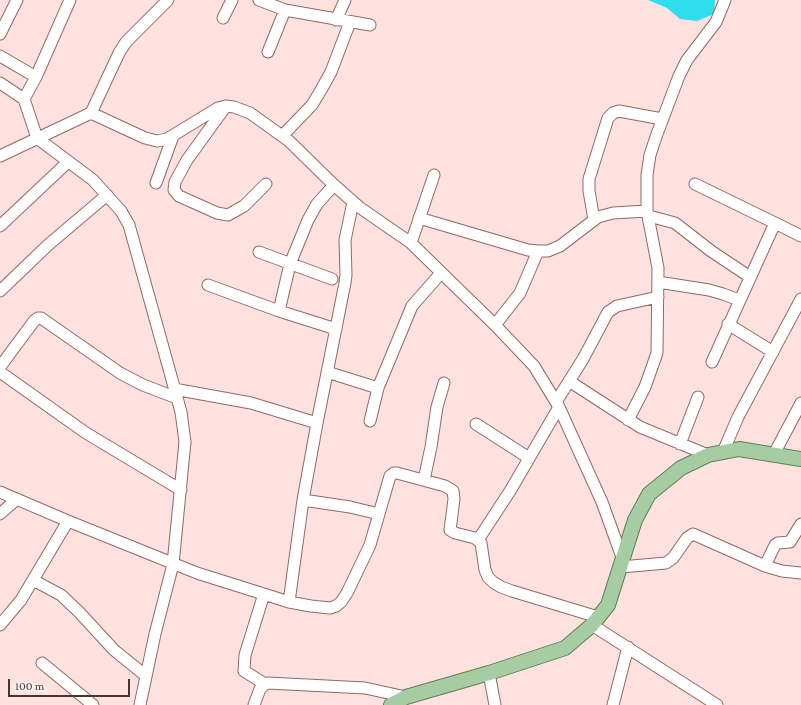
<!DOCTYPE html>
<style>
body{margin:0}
#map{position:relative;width:801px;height:705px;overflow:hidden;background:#ffe2df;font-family:"Crimson Pro",serif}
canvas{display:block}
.scale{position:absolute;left:8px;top:679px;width:122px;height:18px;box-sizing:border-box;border:2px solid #473433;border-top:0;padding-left:5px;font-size:12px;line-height:14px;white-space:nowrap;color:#473433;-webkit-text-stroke:3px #fef4f3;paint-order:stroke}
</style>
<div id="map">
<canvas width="801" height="705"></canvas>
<div class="scale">100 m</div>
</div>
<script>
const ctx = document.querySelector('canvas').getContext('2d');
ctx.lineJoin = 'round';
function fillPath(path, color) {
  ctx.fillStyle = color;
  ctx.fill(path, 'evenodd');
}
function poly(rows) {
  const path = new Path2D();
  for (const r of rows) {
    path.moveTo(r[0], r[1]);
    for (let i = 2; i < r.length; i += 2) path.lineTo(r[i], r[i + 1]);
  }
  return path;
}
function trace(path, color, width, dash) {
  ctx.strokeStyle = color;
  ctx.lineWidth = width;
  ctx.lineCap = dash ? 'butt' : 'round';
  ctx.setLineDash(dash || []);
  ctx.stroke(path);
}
const water = poly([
 [648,0,715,0,714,14,697,21,680,19,667,8]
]);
const minor = poly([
 [168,0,126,42,119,53,91,113,145,138,157,141,167,139,218,108,226,106,234,107,250,113,289,141,334,185,359,207,411,243,495,325,534,366,559,407,602,502,623,560],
 [259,0,285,10,370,25],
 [223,18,232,0],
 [336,20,345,0],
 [0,34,17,0],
 [268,52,285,10],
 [0,56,36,77,24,99],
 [36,77,70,0],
 [0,83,24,99,37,138,93,180,121,211,129,225,181,412,185,442,173,564,155,634,140,705],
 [226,106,187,160,175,182,174,190,179,196,217,213,228,215,244,206,266,184],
 [282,136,312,105,321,90,331,72,350,22],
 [0,156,91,113],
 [156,183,173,136],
 [695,184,775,223,801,236],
 [649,216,675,223,711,251,750,277],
 [419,218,528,250,538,251,548,251,560,246,598,217,613,213,647,211],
 [594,220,589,191,589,179,608,118,613,113,619,111,662,119],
 [0,226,68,162],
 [411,243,434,175],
 [259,252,332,279],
 [658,282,709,290,723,294,739,300],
 [208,285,279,311,336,329],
 [0,291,48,245,107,195],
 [279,311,290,264,308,220,317,204,334,185],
 [728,324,773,352],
 [495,325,520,293,538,251],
 [712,362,775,223],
 [0,367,34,321,38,318,41,318,120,373,143,385,177,398],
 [0,372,86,433,181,490],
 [327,372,378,388],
 [569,381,640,427,708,455],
 [174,389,251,403,317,423],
 [556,402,583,359,608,312,617,306,658,297],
 [628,420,645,387,657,353,658,268,647,211,647,175,650,155,657,134,679,76,687,60,716,22,725,0],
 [370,421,378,388,412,306,441,273],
 [476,424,529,458],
 [680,444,698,397],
 [723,452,738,417,801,299],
 [774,454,801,403],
 [424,480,431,447,437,407,444,383],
 [0,492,68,521,197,573,289,602,311,606,330,608,336,606,341,602,347,593,370,545,390,476,394,473,397,473,445,486,453,491,454,499,450,530,455,533,475,538,481,543,485,570,488,577,493,582,501,587,512,591,598,617],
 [303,500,350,507,379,514],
 [0,514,17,499],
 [478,540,510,491,559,407],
 [765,566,775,545,778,543,790,542,801,524],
 [621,567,666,563,673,558,687,538,693,534,765,566,782,571,801,573],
 [33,580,61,595,79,612,114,650,146,676],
 [264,594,245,655,244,671,265,684],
 [289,602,303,500,317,423,345,283,346,275,345,240,353,202],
 [0,625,21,600,68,521],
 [592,625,717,705],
 [42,663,93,705],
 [489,673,495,705],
 [254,705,260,689,265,684,268,683,365,688,406,697],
 [613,705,628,647]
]);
const major = poly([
 [391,705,406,697,489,673,565,648,592,625,608,605,635,520,649,494,681,468,708,455,739,449,801,459]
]);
fillPath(water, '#2ddeec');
trace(minor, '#926865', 13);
trace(major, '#5e8155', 16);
trace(minor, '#fff', 11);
trace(major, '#a6cca4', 14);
</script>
